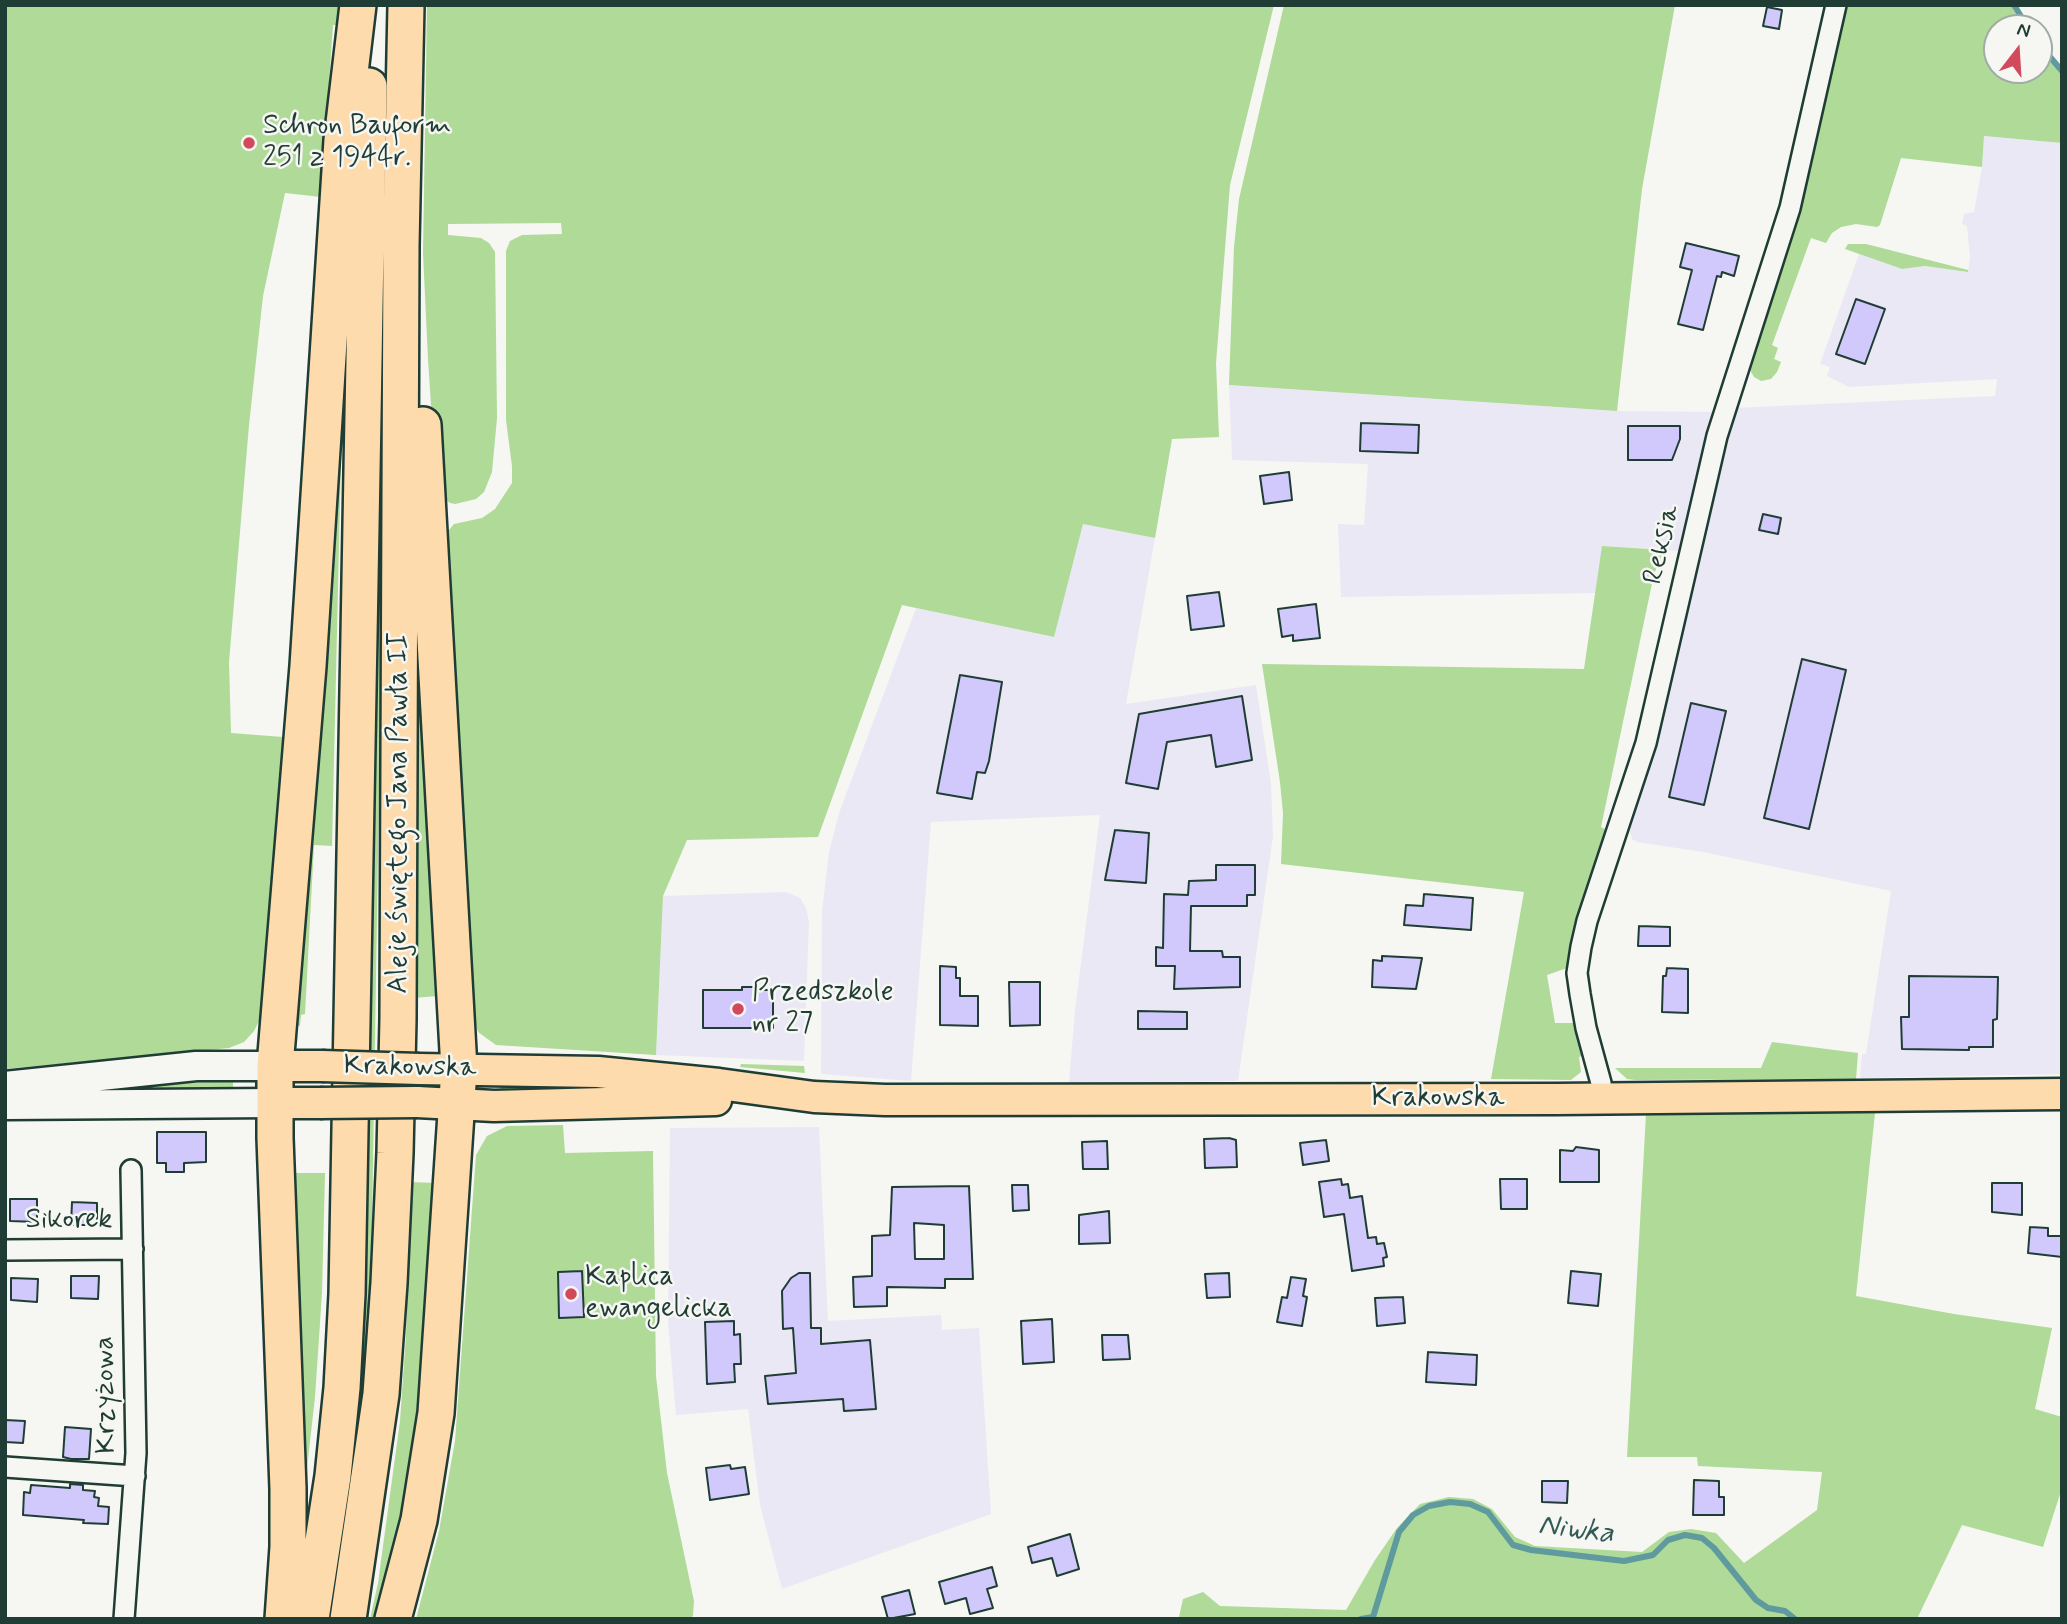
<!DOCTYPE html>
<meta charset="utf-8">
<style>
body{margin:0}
#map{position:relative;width:2067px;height:1624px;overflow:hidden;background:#f6f6f2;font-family:Mynerve,sans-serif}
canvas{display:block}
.frame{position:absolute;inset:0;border:7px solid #1f3d34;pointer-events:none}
.north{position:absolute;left:1983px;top:14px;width:70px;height:70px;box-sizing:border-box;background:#f6f6f2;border:2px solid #a0aca6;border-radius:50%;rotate:17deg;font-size:19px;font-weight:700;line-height:28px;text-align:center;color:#1f3d34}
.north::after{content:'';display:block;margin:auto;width:24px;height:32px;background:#d1495b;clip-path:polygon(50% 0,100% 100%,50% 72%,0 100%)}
</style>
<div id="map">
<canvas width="2067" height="1624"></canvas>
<div class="frame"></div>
<div class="north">N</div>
</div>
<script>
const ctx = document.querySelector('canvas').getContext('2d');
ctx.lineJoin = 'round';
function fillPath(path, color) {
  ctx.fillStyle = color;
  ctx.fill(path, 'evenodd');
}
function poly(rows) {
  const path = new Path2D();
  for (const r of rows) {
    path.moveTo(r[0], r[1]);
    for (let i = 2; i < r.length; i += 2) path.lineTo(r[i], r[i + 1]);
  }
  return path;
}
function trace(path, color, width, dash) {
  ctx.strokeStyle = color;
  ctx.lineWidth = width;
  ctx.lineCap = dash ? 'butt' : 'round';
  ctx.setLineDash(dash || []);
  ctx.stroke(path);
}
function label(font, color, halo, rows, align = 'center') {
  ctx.font = font + ' Mynerve,sans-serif';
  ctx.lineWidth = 5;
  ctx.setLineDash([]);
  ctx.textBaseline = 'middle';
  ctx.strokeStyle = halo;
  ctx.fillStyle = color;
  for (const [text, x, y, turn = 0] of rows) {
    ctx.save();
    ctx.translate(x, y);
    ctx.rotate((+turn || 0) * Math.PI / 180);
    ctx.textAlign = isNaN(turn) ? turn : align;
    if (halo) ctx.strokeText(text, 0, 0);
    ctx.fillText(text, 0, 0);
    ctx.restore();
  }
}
const built = poly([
 [1984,136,2062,143,2062,1074,1860,1078,1862,1054,1866,1054,1891,891,1703,852,1637,842,1632,839,1629,828,1656,744,1734,408,1995,396,1997,379,1849,387,1827,376,1830,367,1820,364,1859,254,1902,269,1925,266,1968,272,1970,258,1967,226,1962,224,1964,214,1974,212,1982,167],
 [1229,385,1617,411,1715,412,1680,551,1602,546,1597,593,1341,597,1338,524,1364,525,1368,464,1232,460],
 [1083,524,1155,538,1126,704,1256,685,1271,783,1273,836,1238,1081,1069,1083,1075,1010,1100,815,931,822,911,1081,821,1074,822,911,829,852,839,813,916,608,1053,637],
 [786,892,800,898,806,908,809,922,804,1061,656,1055,663,896],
 [819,1127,828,1321,941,1315,942,1330,979,1328,991,1514,782,1589,760,1505,748,1409,676,1415,668,1322,670,1128]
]);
const green = poly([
 [5,5,345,5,333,80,336,25,333,25,321,197,285,193,263,296,249,425,229,662,231,733,283,737,261,1017,254,1031,244,1042,229,1048,5,1069],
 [427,5,1274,5,1230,185,1216,363,1219,437,1172,439,1155,538,1083,524,1054,637,902,605,818,837,687,840,663,896,656,1055,496,1045,478,1032,473,1015,447,541,449,530,454,524,482,518,495,509,512,483,512,466,506,420,506,251,510,241,522,235,562,234,561,223,448,224,448,235,481,238,489,243,495,252,497,418,492,472,484,492,476,499,455,504,450,503,441,496,435,466,428,359,423,253],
 [1284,5,1675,5,1642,189,1617,411,1229,385,1234,247,1239,199],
 [1847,5,2011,5,2023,28,1997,28,1997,70,2039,70,2039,48,2062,73,2062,143,1984,136,1982,167,1901,158,1880,225,1877,227,1856,224,1841,227,1832,233,1826,243,1811,238,1772,345,1778,348,1774,359,1781,362,1777,372,1771,379,1761,381,1754,377,1747,365,1793,233],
 [382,107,390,108,372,1225,364,1391,334,1619,325,1619],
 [1848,244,1866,244,1968,270,1968,272,1925,266,1902,269,1845,249],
 [340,402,342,415,332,846,314,845,305,1014,301,1015,300,1026,292,1026],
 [417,539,438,996,413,998],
 [1602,546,1664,550,1654,574,1601,827,1609,831,1573,940,1567,968,1547,975,1555,1023,1575,1023,1584,1055,1579,1057,1581,1072,1571,1080,1491,1079,1524,892,1281,864,1283,813,1280,782,1262,664,1584,669],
 [1772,1042,1858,1053,1856,1079,1635,1080,1627,1079,1615,1068,1761,1068],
 [741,1064,804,1066,805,1073,740,1067],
 [233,1074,233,1089,93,1090],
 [500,1082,585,1085,636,1091,500,1097],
 [1875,1113,1856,1296,1954,1314,2052,1328,2035,1409,2062,1417,2062,1488,2043,1547,1962,1525,1917,1619,1175,1619,1179,1617,1183,1599,1203,1592,1220,1606,1346,1610,1375,1560,1397,1528,1420,1504,1449,1497,1473,1499,1492,1509,1515,1537,1535,1546,1642,1552,1669,1532,1691,1529,1716,1533,1744,1563,1817,1510,1822,1472,1698,1466,1697,1457,1627,1457,1646,1114],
 [563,1125,565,1153,653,1151,656,1376,667,1473,694,1601,693,1616,690,1619,416,1619,439,1531,455,1441,476,1155,487,1136,507,1126],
 [288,1173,325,1173,322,1293,315,1397,298,1548],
 [410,1182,436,1183,426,1345,409,1494,377,1619,370,1619,378,1583,400,1421,406,1335]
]);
const stream = poly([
 [2014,5,2028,28],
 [2039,44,2062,71],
 [1361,1619,1373,1617,1399,1532,1413,1515,1429,1506,1450,1502,1470,1504,1488,1512,1513,1545,1531,1550,1624,1561,1653,1555,1668,1540,1685,1535,1702,1538,1714,1548,1756,1600,1768,1608,1785,1611,1795,1619]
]);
const building = poly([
 [1767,7,1782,10,1779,29,1763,26,1767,7],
 [1686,243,1739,256,1734,276,1722,272,1721,277,1717,276,1703,330,1678,324,1692,270,1680,267,1686,243],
 [1856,299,1885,309,1865,364,1836,354,1856,299],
 [1361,423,1419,425,1418,453,1360,451,1361,423],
 [1628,426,1680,426,1680,439,1672,460,1628,460,1628,426],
 [1289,472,1292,500,1264,504,1260,476,1289,472],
 [1763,514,1781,518,1778,534,1759,530,1763,514],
 [1219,592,1224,626,1191,630,1187,596,1219,592],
 [1316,604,1320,638,1293,641,1293,635,1282,637,1278,609,1316,604],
 [1802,659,1846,670,1809,829,1764,818,1802,659],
 [960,675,1002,682,989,761,985,773,977,772,972,799,937,793,960,675],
 [1242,696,1252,760,1216,767,1211,735,1167,742,1158,789,1126,783,1139,714,1242,696],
 [1691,703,1726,711,1704,805,1669,797,1691,703],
 [1115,830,1149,833,1146,883,1105,880,1115,830],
 [1216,865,1255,865,1255,895,1247,895,1247,906,1191,906,1190,951,1222,951,1223,957,1240,957,1240,987,1174,989,1175,966,1156,966,1156,947,1163,948,1164,894,1188,895,1189,881,1216,880,1216,865],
 [1424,894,1473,898,1471,930,1404,925,1406,905,1423,906,1424,894],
 [1639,926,1670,927,1670,946,1638,946,1639,926],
 [1382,956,1422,958,1416,989,1372,987,1373,960,1382,961,1382,956],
 [940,966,956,967,956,978,960,978,960,996,978,996,978,1026,940,1025,940,966],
 [1667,968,1688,969,1688,1013,1662,1012,1663,976,1666,976,1667,968],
 [1909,976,1998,977,1997,1019,1993,1020,1993,1047,1969,1047,1969,1050,1902,1049,1901,1017,1909,1017,1909,976],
 [1009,982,1040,982,1040,1025,1010,1026,1009,982],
 [742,987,759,987,758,990,773,990,773,1028,703,1028,703,990,742,990,742,987],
 [1138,1011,1187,1012,1187,1029,1138,1029,1138,1011],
 [157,1132,206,1132,206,1162,184,1163,184,1172,166,1172,166,1163,157,1163,157,1132],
 [1229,1138,1236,1140,1237,1167,1205,1168,1204,1139,1229,1138],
 [1326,1140,1329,1161,1303,1165,1300,1143,1326,1140],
 [1107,1141,1108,1169,1083,1169,1082,1142,1107,1141],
 [1576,1147,1599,1150,1599,1182,1560,1182,1560,1150,1573,1151,1576,1147],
 [1341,1179,1342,1185,1348,1184,1350,1198,1362,1196,1368,1238,1376,1237,1377,1244,1384,1243,1387,1257,1383,1258,1384,1266,1352,1271,1344,1214,1324,1217,1319,1182,1341,1179],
 [1500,1179,1527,1179,1527,1209,1501,1209,1500,1179],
 [1992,1183,2022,1183,2022,1215,1992,1212,1992,1183],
 [1012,1185,1028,1185,1029,1210,1013,1211,1012,1185],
 [969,1186,973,1279,945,1279,945,1288,887,1287,887,1306,854,1307,853,1277,872,1276,872,1236,890,1235,892,1187,969,1186],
 [914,1223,944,1225,944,1259,915,1259,914,1223],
 [10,1199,37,1199,37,1222,10,1221,10,1199],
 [72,1202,97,1203,97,1225,71,1225,72,1202],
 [1109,1211,1110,1243,1079,1244,1079,1215,1109,1211],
 [2030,1227,2048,1228,2048,1236,2062,1236,2062,1257,2028,1253,2030,1227],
 [582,1271,584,1317,559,1318,558,1272,582,1271],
 [1571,1271,1601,1274,1598,1306,1568,1303,1571,1271],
 [799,1273,810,1273,811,1328,821,1328,821,1344,870,1340,876,1409,844,1411,843,1399,768,1404,765,1376,796,1373,793,1328,783,1329,782,1291,791,1278,799,1273],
 [1229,1273,1230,1297,1207,1298,1205,1274,1229,1273],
 [71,1276,99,1276,98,1299,71,1298,71,1276],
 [1291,1277,1306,1279,1303,1296,1307,1297,1302,1326,1277,1322,1282,1297,1287,1298,1291,1277],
 [11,1278,38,1279,37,1302,11,1300,11,1278],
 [1403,1297,1405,1323,1377,1326,1375,1298,1403,1297],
 [1052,1319,1054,1362,1023,1364,1021,1321,1052,1319],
 [734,1321,734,1335,740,1334,741,1364,734,1364,735,1382,707,1384,705,1322,734,1321],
 [1102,1335,1128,1335,1130,1359,1103,1360,1102,1335],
 [1428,1352,1477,1355,1476,1385,1426,1382,1428,1352],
 [5,1420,25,1421,23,1443,5,1442,5,1420],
 [65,1427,91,1429,89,1459,71,1459,63,1457,65,1427],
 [730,1465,731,1469,745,1467,749,1494,710,1500,706,1468,730,1465],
 [1694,1480,1719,1481,1719,1497,1724,1497,1724,1515,1693,1515,1694,1480],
 [1542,1481,1568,1481,1567,1503,1542,1502,1542,1481],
 [70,1484,83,1485,83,1490,95,1491,94,1497,99,1498,98,1506,109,1507,108,1524,83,1523,84,1520,23,1515,24,1492,30,1493,31,1485,70,1488,70,1484],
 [1070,1534,1079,1569,1057,1576,1052,1558,1032,1563,1028,1547,1070,1534],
 [992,1567,997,1586,987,1589,993,1608,970,1614,966,1598,945,1604,939,1582,992,1567],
 [909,1590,915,1614,888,1619,882,1597,909,1590]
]);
const minor = poly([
 [1603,1099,1601,1083,1586,1028,1580,994,1577,973,1581,947,1587,921,1646,743,1717,436,1790,208,1836,5],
 [5,1250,133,1249],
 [5,1467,135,1476],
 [124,1619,136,1453,131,1170]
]);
const secondary = poly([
 [5,1086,196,1066,275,1066],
 [5,1105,274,1103]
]);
const primary = poly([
 [275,1066,322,1066],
 [419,1069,598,1072,719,1084,814,1097,885,1100,1556,1099,2062,1094],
 [417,1102,494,1106,716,1100],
 [274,1103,320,1103]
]);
const motorway = poly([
 [283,1619,288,1547,288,1489,275,1138,275,1066,308,666,342,140,358,5],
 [311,1619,333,1476,342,1388,347,1294,369,86],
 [348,1619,381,1394,389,1283,395,1153,398,1019,401,245,406,5],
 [393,1619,419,1520,436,1413,459,1069,423,425]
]);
const primaryBridge = poly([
 [322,1066,419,1069],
 [320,1103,417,1102]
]);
const markers = [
 [249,143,7,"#d1495b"],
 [738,1009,7,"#d1495b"],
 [571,1294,7,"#d1495b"]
];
const poiNames = [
 ["Schron Bauform",263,127],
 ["251 z 1944r.",263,159],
 ["Przedszkole",752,993],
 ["nr 27",752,1025],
 ["Kaplica",585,1278],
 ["ewangelicka",585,1310]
];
const streetNames = [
 ["Reksia",1663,545,-77],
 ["Aleje świętego Jana Pawła II",400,813,-90],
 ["Krakowska",410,1068,1],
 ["Krakowska",1438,1099],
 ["Sikorek",69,1221],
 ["Krzyżowa",107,1395,-91]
];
const waterNames = [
 ["Niwka",1576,1531,7]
];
fillPath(built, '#ebe8f5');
fillPath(green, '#afda98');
trace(stream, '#5f9b9e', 6);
fillPath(building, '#d1c9fc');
trace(building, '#1f3d34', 2);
trace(minor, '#1f3d34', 24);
trace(secondary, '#1f3d34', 33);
trace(primary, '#1f3d34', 35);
trace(motorway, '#1f3d34', 40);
trace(minor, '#f6f6f2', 19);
trace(secondary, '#f6f6f2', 28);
trace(primary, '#fedbac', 30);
trace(motorway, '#fedbac', 35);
trace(primaryBridge, '#1f3d34', 35, []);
trace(primaryBridge, '#fedbac', 30);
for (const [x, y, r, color] of markers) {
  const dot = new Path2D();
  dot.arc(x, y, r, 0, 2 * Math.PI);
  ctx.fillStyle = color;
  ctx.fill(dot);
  trace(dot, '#f6f6f2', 2.5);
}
label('28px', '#1f3d34', '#f6f6f2', poiNames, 'left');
label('28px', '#1f3d34', '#f6f6f2', streetNames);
label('italic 30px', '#345c57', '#f6f6f2', waterNames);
</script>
